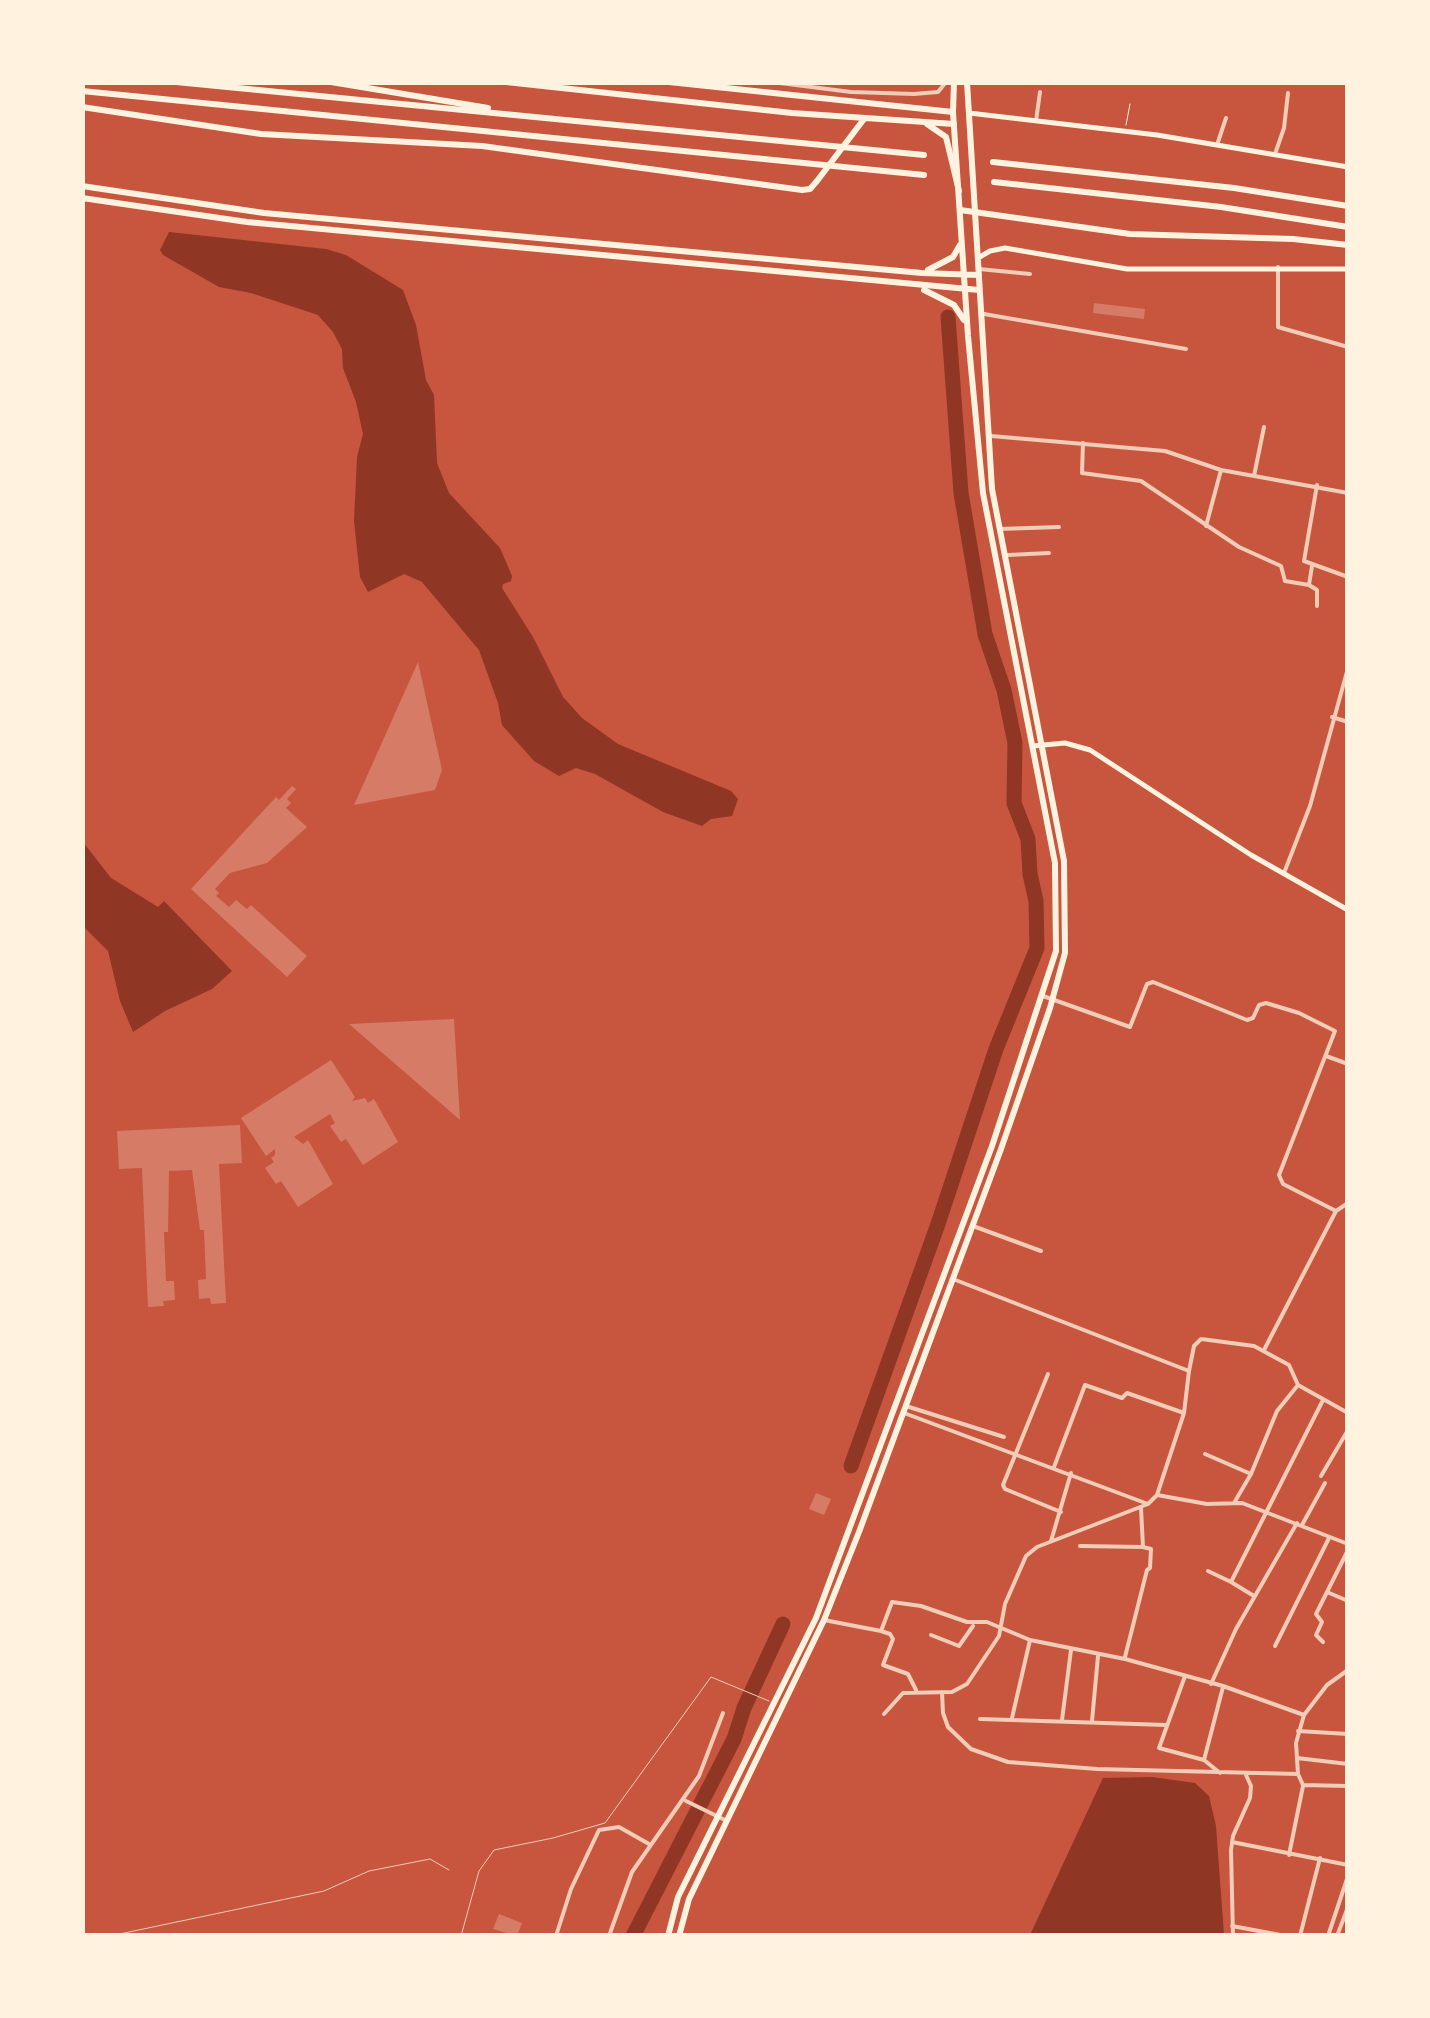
<!DOCTYPE html>
<style>
body{margin:0}
#map{position:relative;width:1430px;height:2018px;overflow:hidden;background:#c8553d;font-family:Roboto,sans-serif}
canvas{display:block}
.frame{position:absolute;inset:0;border:85px solid #fff3e0;pointer-events:none}
</style>
<div id="map">
<canvas width="1430" height="2018"></canvas>
<div class="frame"></div>
</div>
<script>
const ctx = document.querySelector('canvas').getContext('2d');
ctx.lineJoin = 'round';
function fillPath(path, color) {
  ctx.fillStyle = color;
  ctx.fill(path, 'evenodd');
}
function poly(rows) {
  const path = new Path2D();
  for (const r of rows) {
    path.moveTo(r[0], r[1]);
    for (let i = 2; i < r.length; i += 2) path.lineTo(r[i], r[i + 1]);
  }
  return path;
}
function trace(path, color, width, dash) {
  ctx.strokeStyle = color;
  ctx.lineWidth = width;
  ctx.lineCap = dash ? 'butt' : 'round';
  ctx.setLineDash(dash || []);
  ctx.stroke(path);
}
const water = poly([
 [169,232,326,249,346,255,403,290,416,325,426,380,434,395,437,463,449,493,500,548,512,576,511,581,503,584,502,588,533,637,563,697,582,718,618,744,731,791,738,799,732,816,711,819,702,826,663,812,595,774,576,768,559,776,534,761,502,725,498,703,479,650,422,582,404,574,368,592,360,577,354,521,357,457,363,434,356,402,343,368,342,349,333,332,318,315,251,293,219,287,163,255,160,250],
 [83,842,111,878,158,907,164,901,232,971,212,989,165,1011,133,1032,120,1001,108,951,83,926],
 [1152,1777,1195,1783,1209,1796,1216,1826,1224,1935,1030,1935,1103,1778]
]);
const river = poly([
 [851,1466,938,1224,996,1049,1037,948,1036,901,1030,874,1028,839,1014,803,1015,743,1004,690,985,634,961,493,948,317],
 [633,1936,734,1739,744,1708,783,1624]
]);
const building = poly([
 [1094,303,1145,309,1144,319,1093,313],
 [418,662,442,770,435,790,354,805],
 [292,786,296,789,287,799,291,803,286,808,307,827,267,863,230,873,215,889,219,893,216,896,229,907,236,900,247,909,251,905,307,956,287,977,191,889,276,797,279,800],
 [454,1019,460,1120,349,1024],
 [331,1060,355,1097,352,1101,365,1098,368,1103,374,1099,398,1142,363,1165,346,1139,341,1142,330,1126,335,1123,330,1114,294,1137,303,1144,308,1140,333,1184,298,1207,281,1181,276,1184,265,1168,274,1162,271,1158,275,1155,275,1149,266,1156,241,1118],
 [240,1125,242,1163,219,1164,226,1303,211,1304,210,1298,199,1299,198,1280,206,1279,204,1230,200,1230,192,1170,169,1171,168,1232,164,1232,166,1281,174,1281,175,1300,163,1301,164,1306,148,1307,142,1168,119,1169,117,1131],
 [816,1493,831,1499,824,1515,809,1509],
 [499,1914,522,1923,517,1936,493,1929]
]);
const path = poly([
 [1126,125,1130,104]
]);
const service = poly([
 [110,1936,324,1891,369,1871,430,1859,449,1870],
 [461,1936,479,1871,494,1850,553,1838,605,1823,711,1677,769,1701]
]);
const minor = poly([
 [772,82,851,92,914,94,938,92,946,82],
 [1036,121,1040,92],
 [1217,145,1226,118],
 [1275,154,1284,128,1288,93],
 [1278,267,1278,327,1348,347],
 [979,269,1030,274],
 [1347,297,1348,292],
 [984,314,1186,349],
 [991,436,1165,451,1221,470,1348,493],
 [1083,443,1082,473,1141,481,1239,547,1281,566,1285,581,1309,585,1312,566],
 [1254,476,1264,427],
 [1317,485,1304,561,1348,577],
 [1206,526,1221,470],
 [999,529,1059,527],
 [1008,555,1049,553],
 [1309,585,1317,590,1317,606],
 [1332,717,1348,722],
 [1284,873,1310,806,1348,668],
 [1043,996,1130,1027,1147,984,1153,982,1247,1020,1253,1018,1259,1005,1266,1003,1299,1013,1335,1031,1279,1175,1283,1184,1336,1211],
 [1326,1056,1348,1064],
 [973,1226,1041,1251],
 [1264,1350,1336,1211,1348,1203],
 [1189,1371,1194,1346,1201,1339,1254,1346,1289,1365,1298,1385,1348,1413],
 [1048,1374,1003,1485,1005,1489,1061,1512],
 [906,1406,1004,1437],
 [904,1413,1148,1504],
 [1205,1454,1251,1474],
 [1054,1467,1085,1385,1122,1398,1127,1393,1184,1413],
 [1321,1476,1348,1430],
 [1157,1495,1207,1504,1242,1503,1348,1544],
 [1234,1503,1251,1474,1277,1411,1298,1385],
 [1302,1525,1325,1483],
 [1051,1541,1071,1473],
 [1080,1546,1143,1547],
 [1208,1571,1231,1582],
 [1327,1592,1348,1601],
 [1254,1596,1231,1582,1323,1400],
 [824,1620,881,1631,892,1602,921,1606,967,1622,987,1622,1030,1640,1125,1659,1223,1686,1304,1715],
 [881,1631,890,1634,893,1639,883,1665,908,1674,916,1690],
 [931,1635,959,1646,973,1626],
 [1323,1642,1316,1635,1322,1622,1316,1614,1348,1550],
 [1275,1646,1329,1538],
 [1125,1657,1147,1570,1150,1568,1151,1549,1143,1547,1141,1508],
 [1348,1670,1327,1685,1304,1715,1296,1743,1298,1774,1303,1785,1348,1786],
 [1185,1676,1159,1748,1204,1760,1220,1773],
 [1211,1684,1236,1629,1297,1523],
 [942,1692,943,1713,948,1727,971,1749,1008,1762,1097,1769,1298,1774],
 [884,1714,903,1693,952,1692,967,1684,999,1636,1005,1604,1026,1556,1037,1547,1148,1504,1157,1495,1184,1413,1189,1371,953,1279],
 [1012,1718,1030,1640],
 [980,1719,1166,1725],
 [1062,1720,1071,1650],
 [1092,1721,1098,1656],
 [1298,1731,1348,1734],
 [1297,1758,1348,1764],
 [1204,1760,1223,1687],
 [686,1801,727,1821],
 [1232,1842,1348,1865],
 [1289,1855,1303,1786],
 [1232,1926,1286,1936],
 [534,1936,540,1936],
 [556,1936,571,1889,599,1830,619,1827,649,1844],
 [609,1936,632,1872,699,1776,723,1713],
 [1233,1936,1231,1850,1233,1836,1250,1798,1251,1786,1246,1775],
 [1300,1936,1320,1858],
 [1328,1936,1348,1876],
 [1337,1936,1348,1907]
]);
const secondary = poly([
 [969,113,1157,135,1348,167],
 [978,258,990,251,1005,248,1127,269,1348,269],
 [1033,746,1065,743,1090,750,1251,855,1348,910]
]);
const trunk = poly([
 [82,186,264,213,922,273,979,275],
 [82,198,247,222,979,290],
 [928,270,953,257,960,245],
 [924,290,954,305,964,320],
 [668,1936,678,1897,816,1618,992,1146,1056,951,1055,863,983,493,968,336,953,112,954,82],
 [679,1936,689,1899,824,1620,859,1532,1001,1149,1050,1008,1065,953,1064,861,992,489,967,82]
]);
const motorway = poly([
 [176,82,924,155],
 [331,82,488,108],
 [506,82,792,113,954,124],
 [669,82,953,112],
 [82,91,924,175],
 [82,107,261,134,482,146,802,190,810,189,817,181,864,119],
 [927,124,946,137,959,191],
 [993,162,1234,188,1348,206],
 [994,182,1221,207,1348,227],
 [960,210,1130,234,1293,239,1348,245]
]);
fillPath(water, '#8f3625');
trace(river, '#8f3625', 15);
fillPath(building, '#d67c66');
trace(path, '#fff3e0', 1);
trace(service, '#f1ccb7', 1);
trace(minor, '#f1ccb7', 4);
trace(secondary, '#fff3e0', 5);
trace(trunk, '#fff3e0', 6);
trace(motorway, '#fff3e0', 6);
</script>
